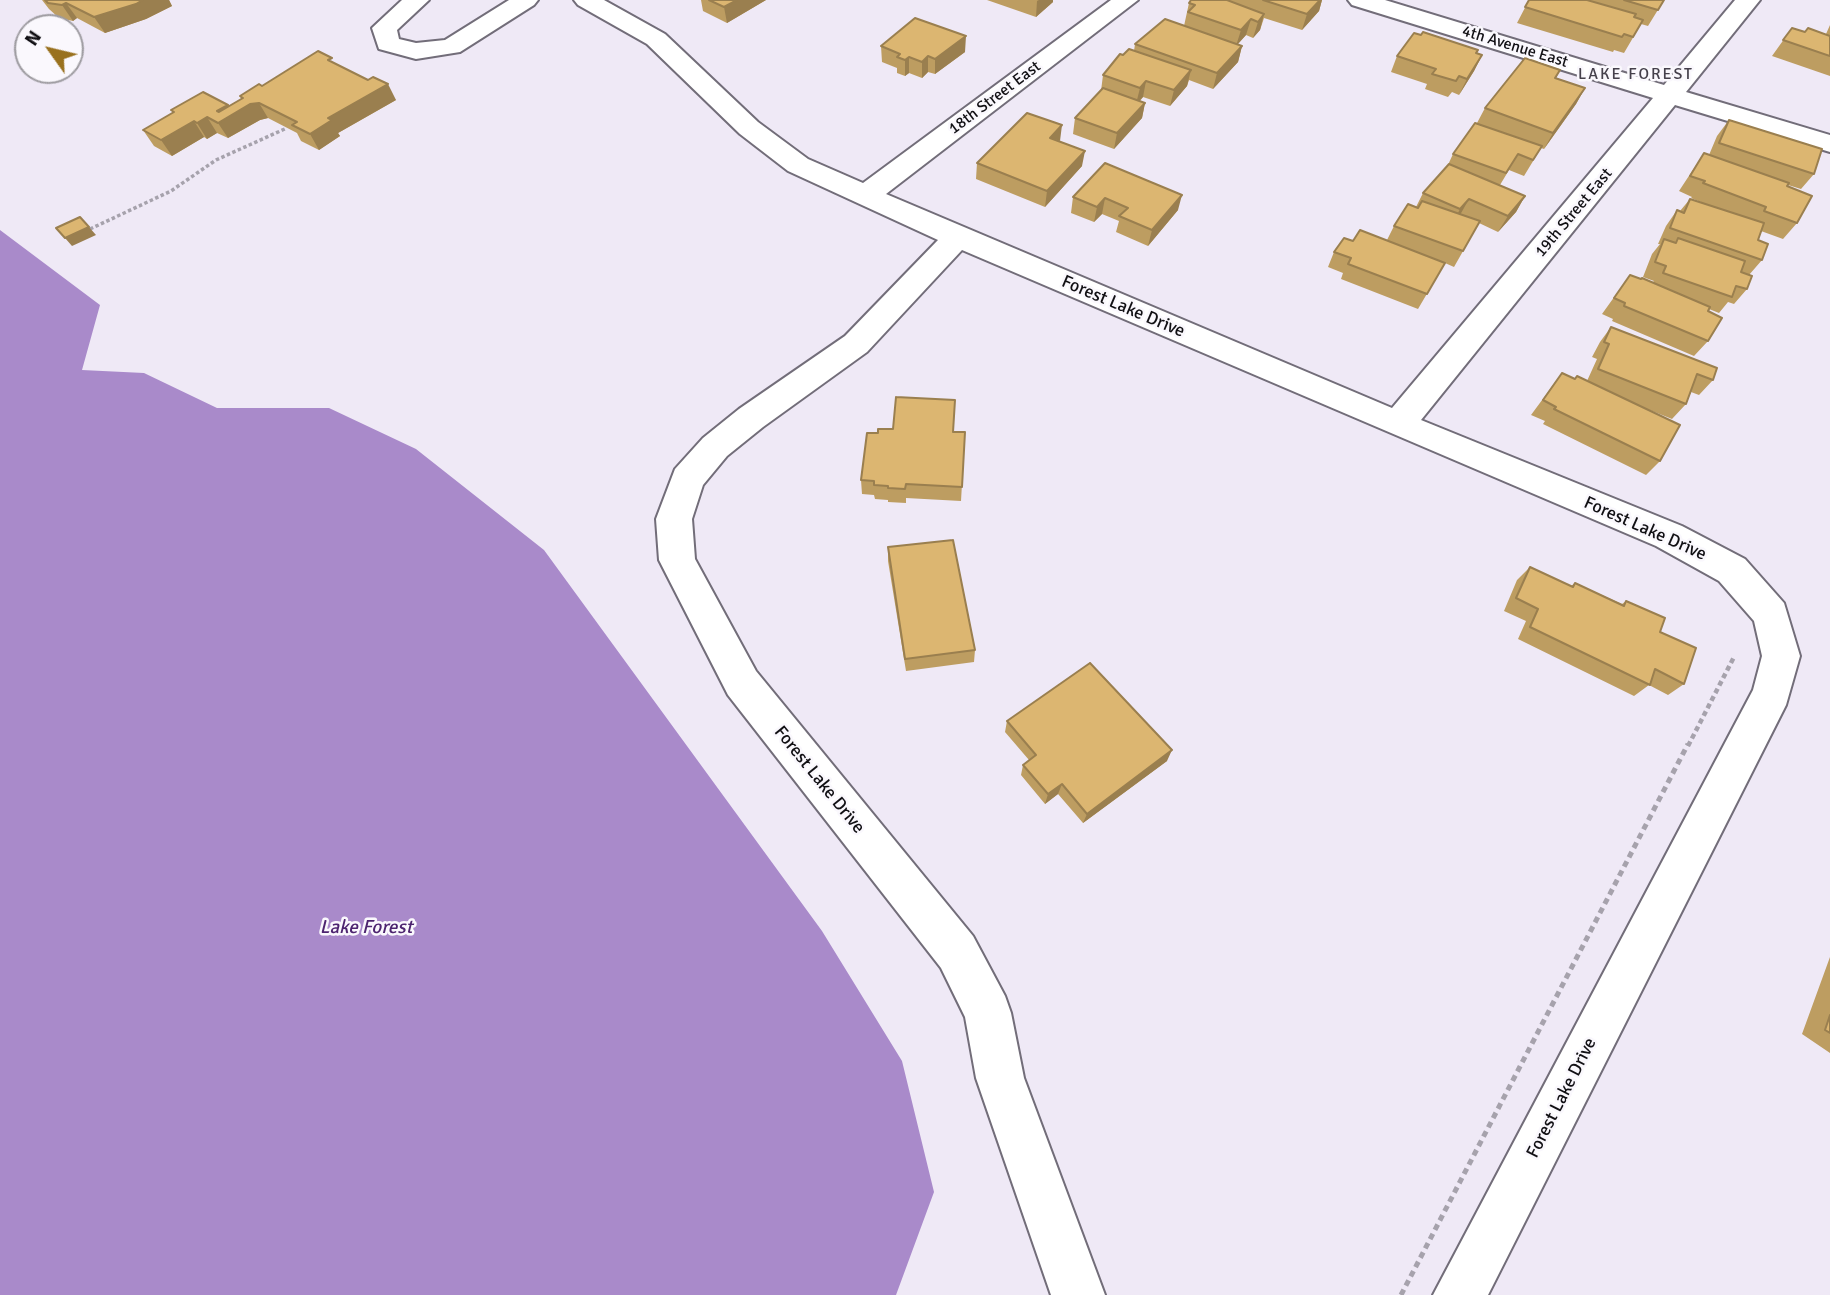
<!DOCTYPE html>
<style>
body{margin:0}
#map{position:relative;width:1830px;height:1295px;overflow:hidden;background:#efe9f6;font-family:Signika,sans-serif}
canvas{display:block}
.north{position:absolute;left:14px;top:14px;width:70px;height:70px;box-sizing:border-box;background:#faf8fd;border:2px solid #9d9ba0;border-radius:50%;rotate:304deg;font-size:19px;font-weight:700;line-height:28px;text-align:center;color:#111014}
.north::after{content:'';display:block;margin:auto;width:24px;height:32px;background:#99711e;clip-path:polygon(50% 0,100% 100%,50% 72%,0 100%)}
</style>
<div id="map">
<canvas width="1830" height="1295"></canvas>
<div class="north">N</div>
</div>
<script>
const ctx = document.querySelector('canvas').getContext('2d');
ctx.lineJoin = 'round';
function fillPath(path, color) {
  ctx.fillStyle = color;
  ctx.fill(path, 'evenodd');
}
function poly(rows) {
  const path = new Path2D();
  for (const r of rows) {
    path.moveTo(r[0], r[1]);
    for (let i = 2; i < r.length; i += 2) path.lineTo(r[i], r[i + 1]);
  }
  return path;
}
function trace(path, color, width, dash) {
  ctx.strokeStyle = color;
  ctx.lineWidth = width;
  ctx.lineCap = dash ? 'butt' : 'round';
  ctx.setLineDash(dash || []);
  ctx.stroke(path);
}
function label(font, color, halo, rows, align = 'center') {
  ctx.font = font + ' Signika,sans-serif';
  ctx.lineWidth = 5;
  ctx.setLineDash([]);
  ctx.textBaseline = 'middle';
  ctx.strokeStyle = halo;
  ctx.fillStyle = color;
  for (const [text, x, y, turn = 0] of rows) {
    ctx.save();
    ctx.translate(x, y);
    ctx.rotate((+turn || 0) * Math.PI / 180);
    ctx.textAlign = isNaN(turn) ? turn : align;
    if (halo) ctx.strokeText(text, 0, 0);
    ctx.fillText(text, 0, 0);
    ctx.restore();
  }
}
const water = poly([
 [0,230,100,305,82,370,144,373,217,408,329,408,416,449,544,550,822,931,902,1061,934,1192,896,1295,0,1295]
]);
const pathFar2 = poly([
 [90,229,171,191,216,160,287,128]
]);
const pathFar1 = poly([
 [1688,746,1734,657]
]);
const path = poly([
 [1401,1295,1688,744]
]);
const minor = poly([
 [402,0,429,0,397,30,399,39,416,43,445,40,509,0,538,0,534,5,460,52,416,59,379,49,372,28,402,0],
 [574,0,604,0,665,34,758,122,808,159,863,183,1111,0,1138,0,886,194,1392,408,1653,98,1352,5,1348,0,1385,0,1664,85,1735,0,1760,0,1686,92,1830,135,1830,152,1675,105,1421,420,1682,526,1745,559,1784,603,1800,656,1786,705,1488,1295,1433,1295,1753,690,1762,656,1754,621,1719,581,1656,546,962,250,867,352,763,427,727,456,703,485,692,519,695,559,756,671,973,936,1005,996,1011,1013,1024,1078,1105,1295,1051,1295,976,1078,965,1017,941,968,728,695,659,560,656,519,675,469,703,438,739,409,845,336,938,240,788,171,740,134,647,44,578,5,574,0]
]);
const wall = poly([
 [42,0,169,0,172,6,146,19,105,33,77,18,73,21,59,18,49,9],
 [701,0,766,0,727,23,703,11],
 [987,0,1053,0,1053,2,1036,17],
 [1191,0,1322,0,1319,11,1302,30,1264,18,1260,30,1253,38,1246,35,1238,44,1242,46,1238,62,1213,89,1189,80,1187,86,1170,106,1143,97,1140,101,1145,103,1142,118,1114,149,1073,134,1075,118,1101,91,1103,75,1123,55,1134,51,1135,44,1184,26,1189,3],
 [1529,0,1664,0,1648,26,1641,24,1624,53,1614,50,1613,52,1517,23],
 [1830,25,1830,76,1772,56,1792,28,1805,32,1826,34],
 [881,46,965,52,935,74,928,72,922,78,909,73,905,76,897,73,897,68,882,62],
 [1478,50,1477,53,1482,55,1474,71,1459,95,1452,92,1448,97,1425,89,1427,84,1391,72,1397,56],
 [335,64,396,100,338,133,340,136,319,150,301,141,297,133,268,118,260,120,228,138,217,133,207,139,204,137,172,156,154,146,143,130,173,113,171,110,228,105,229,106,241,99,240,96,262,86],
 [1560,70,1556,78,1585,88,1576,104,1544,149,1541,148,1524,176,1509,170,1500,185,1525,196,1516,212,1498,232,1479,223,1454,267,1445,263,1418,309,1341,279,1343,273,1328,267,1334,252,1353,241,1387,240,1394,226,1416,207,1423,193,1447,167,1453,154,1477,123,1485,108],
 [1729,120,1814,174,1801,189,1788,185,1797,223,1783,239,1761,231,1758,240,1762,260,1749,275,1747,289,1734,304,1728,302,1719,313,1709,309,1708,311,1708,341,1694,356,1612,321,1613,319,1602,314,1630,275,1641,279,1653,282,1654,281,1643,277,1652,254,1660,244,1658,244,1666,226,1677,210,1680,211,1690,199,1708,205,1691,198,1692,197,1679,191,1704,153,1709,155,1717,136],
 [1060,141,1082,166,1045,207,976,179,977,163],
 [1105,163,1178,210,1148,246,1116,232,1119,221,1102,214,1094,222,1071,213,1073,197],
 [1611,327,1713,380,1699,395,1691,392,1686,404,1672,419,1642,407,1660,461,1646,475,1543,424,1545,421,1531,415,1562,373,1575,379,1587,381,1597,359,1592,357,1600,342],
 [953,432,965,432,961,501,906,498,906,503,888,502,888,500,875,499,874,495,862,494,861,480],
 [888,547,975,650,974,662,906,671,888,561],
 [1530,567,1571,586,1575,583,1622,604,1626,601,1660,632,1684,684,1668,695,1649,685,1634,696,1518,639,1526,621,1504,611,1517,580],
 [1007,721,1167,761,1083,823,1058,794,1045,804,1021,775,1023,765,1029,760,1005,732],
 [1830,957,1830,1053,1802,1034]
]);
const shadedWall = poly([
 [143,0,169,0,172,6,146,19,105,33,94,17],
 [737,0,766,0,727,23,724,7],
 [1039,0,1053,0,1053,2,1036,17,1037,1],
 [1320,0,1322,0,1319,11,1302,30,1307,14],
 [66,3,77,18,73,21,62,5],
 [1264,14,1260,30,1253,38,1258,22],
 [1251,19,1246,35,1236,46,1241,30],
 [966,36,965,52,935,74,935,59],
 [1242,46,1238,62,1213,89,1217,73],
 [1482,55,1474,71,1459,95,1467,79],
 [928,56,928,72,922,78,922,62],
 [909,57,909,73,905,76,905,60],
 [1191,70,1187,86,1170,106,1174,90],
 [1146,81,1143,97,1136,104,1140,88],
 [388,84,396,100,338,133,340,136,319,150,310,134,328,118],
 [1585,88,1576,104,1544,149,1553,133],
 [259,103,268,118,260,120,228,138,218,123,217,111,228,105,233,114,250,104],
 [1145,103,1142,118,1114,149,1117,133],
 [207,117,217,133,207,139,197,123],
 [194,121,204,137,172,156,161,140],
 [1062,125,1060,141,1050,138],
 [1085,151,1082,166,1045,207,1047,191],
 [1182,195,1178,210,1148,246,1152,230],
 [1525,196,1516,212,1498,232,1508,216],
 [1105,198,1102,214,1094,222,1097,207],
 [1469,199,1460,215,1452,225,1460,209],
 [89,227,96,235,72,246,65,238],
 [1172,750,1167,761,1083,823,1087,814],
 [1062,784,1058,794,1045,804,1048,794]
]);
const building = poly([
 [45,0,143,0,136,4,94,17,66,3,62,5,48,3,45,0],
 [709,0,737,0,724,7,709,0],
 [1191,0,1227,0,1264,14,1258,22,1251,19,1241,30,1188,12,1195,5,1189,3,1191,0],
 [1263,0,1320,0,1307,14,1263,0],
 [1529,0,1587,0,1636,14,1634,17,1643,20,1633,37,1624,34,1622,37,1525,7,1529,0],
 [1624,0,1664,0,1658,10,1624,0],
 [915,18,966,36,935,59,928,56,922,62,909,57,905,60,897,57,900,54,881,46,915,18],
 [1165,19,1242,46,1217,73,1135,44,1165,19],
 [1792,28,1805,32,1808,28,1830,36,1830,56,1783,40,1792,28],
 [1423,32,1478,50,1476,53,1482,55,1467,79,1459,76,1456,81,1432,74,1436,69,1397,56,1414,33,1421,35,1423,32],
 [1129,49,1191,70,1174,90,1146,81,1140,88,1103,75,1120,54,1123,55,1129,49],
 [318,51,332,58,328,60,368,80,373,77,388,84,328,118,332,120,310,134,292,125,297,122,259,103,250,104,218,123,207,117,197,123,194,121,161,140,143,130,174,112,171,110,203,92,228,105,217,111,219,112,243,98,240,96,259,84,262,86,318,51],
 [1525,58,1560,70,1555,78,1585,88,1553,133,1485,108,1525,58],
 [1103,88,1145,103,1117,133,1075,118,1103,88],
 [1027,113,1062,125,1050,138,1085,151,1047,191,977,163,1027,113],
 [1729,120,1822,149,1814,174,1719,143,1729,120],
 [1475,123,1542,146,1533,160,1518,154,1506,173,1453,154,1475,123],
 [1704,153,1789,183,1787,186,1812,196,1797,223,1764,211,1766,207,1703,183,1705,181,1690,176,1704,153],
 [1105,163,1182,195,1152,230,1119,216,1128,208,1105,198,1097,207,1073,197,1105,163],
 [1449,164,1525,196,1508,216,1469,199,1460,209,1423,193,1449,164],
 [1690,199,1764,223,1758,240,1768,244,1762,260,1670,228,1677,210,1684,213,1690,199],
 [1422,201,1480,221,1463,251,1394,226,1408,204,1418,208,1422,201],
 [80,217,89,227,65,238,56,228,80,217],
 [1360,230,1445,263,1427,294,1348,264,1351,258,1334,252,1344,238,1353,241,1360,230],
 [1678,238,1745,261,1741,272,1752,276,1747,289,1736,286,1732,297,1663,273,1666,266,1655,262,1664,239,1676,243,1678,238],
 [1630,275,1641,279,1642,278,1710,307,1708,311,1722,318,1708,341,1624,306,1625,303,1614,298,1630,275],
 [1611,327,1717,368,1713,380,1697,374,1686,404,1598,369,1609,344,1604,342,1611,327],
 [1562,373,1575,379,1577,376,1680,425,1660,461,1554,409,1556,407,1543,400,1562,373],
 [896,397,955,400,953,432,965,432,962,487,906,484,905,489,888,488,888,486,874,485,874,481,861,480,867,433,878,433,878,429,893,429,896,397],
 [953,540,975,650,905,659,888,547,953,540],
 [1530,567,1573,587,1575,583,1624,606,1626,601,1665,618,1660,632,1696,648,1684,684,1655,669,1650,685,1530,627,1538,609,1516,598,1530,567],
 [1090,663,1172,750,1087,814,1062,784,1048,794,1023,765,1036,755,1007,721,1090,663],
 [1830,1015,1830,1033,1825,1030,1830,1015]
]);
const farStreetnames = [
 ["4th Avenue East",1515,47,17],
 ["18th Street East",995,98,-37],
 ["19th Street East",1574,213,-50]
];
const farNeighbourhoodnames = [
 ["LAKE FOREST",1636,75]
];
const streetNames = [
 ["Forest Lake Drive",1123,307,23],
 ["Forest Lake Drive",1645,529,24],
 ["Forest Lake Drive",819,780,51],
 ["Forest Lake Drive",1562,1098,-63]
];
const waterNames = [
 ["Lake Forest",366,928]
];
fillPath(water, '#a98aca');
trace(minor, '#726d79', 4);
trace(pathFar2, '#a6a2ac', 3.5, [3.5, 2.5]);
trace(pathFar1, '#a6a2ac', 4.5, [5, 3.5]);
trace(path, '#a6a2ac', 5, [6, 4.5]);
fillPath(minor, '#fff');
fillPath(wall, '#bd9d61');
fillPath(shadedWall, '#9a7f4f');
fillPath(building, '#dcb671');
trace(building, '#9a7f4f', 2);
label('16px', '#111014', '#faf8fd', farStreetnames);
ctx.letterSpacing = '2px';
label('16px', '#45404b', '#faf8fd', farNeighbourhoodnames);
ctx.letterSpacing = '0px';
label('18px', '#111014', '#faf8fd', streetNames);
label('italic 19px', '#4d2470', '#faf8fd', waterNames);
</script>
